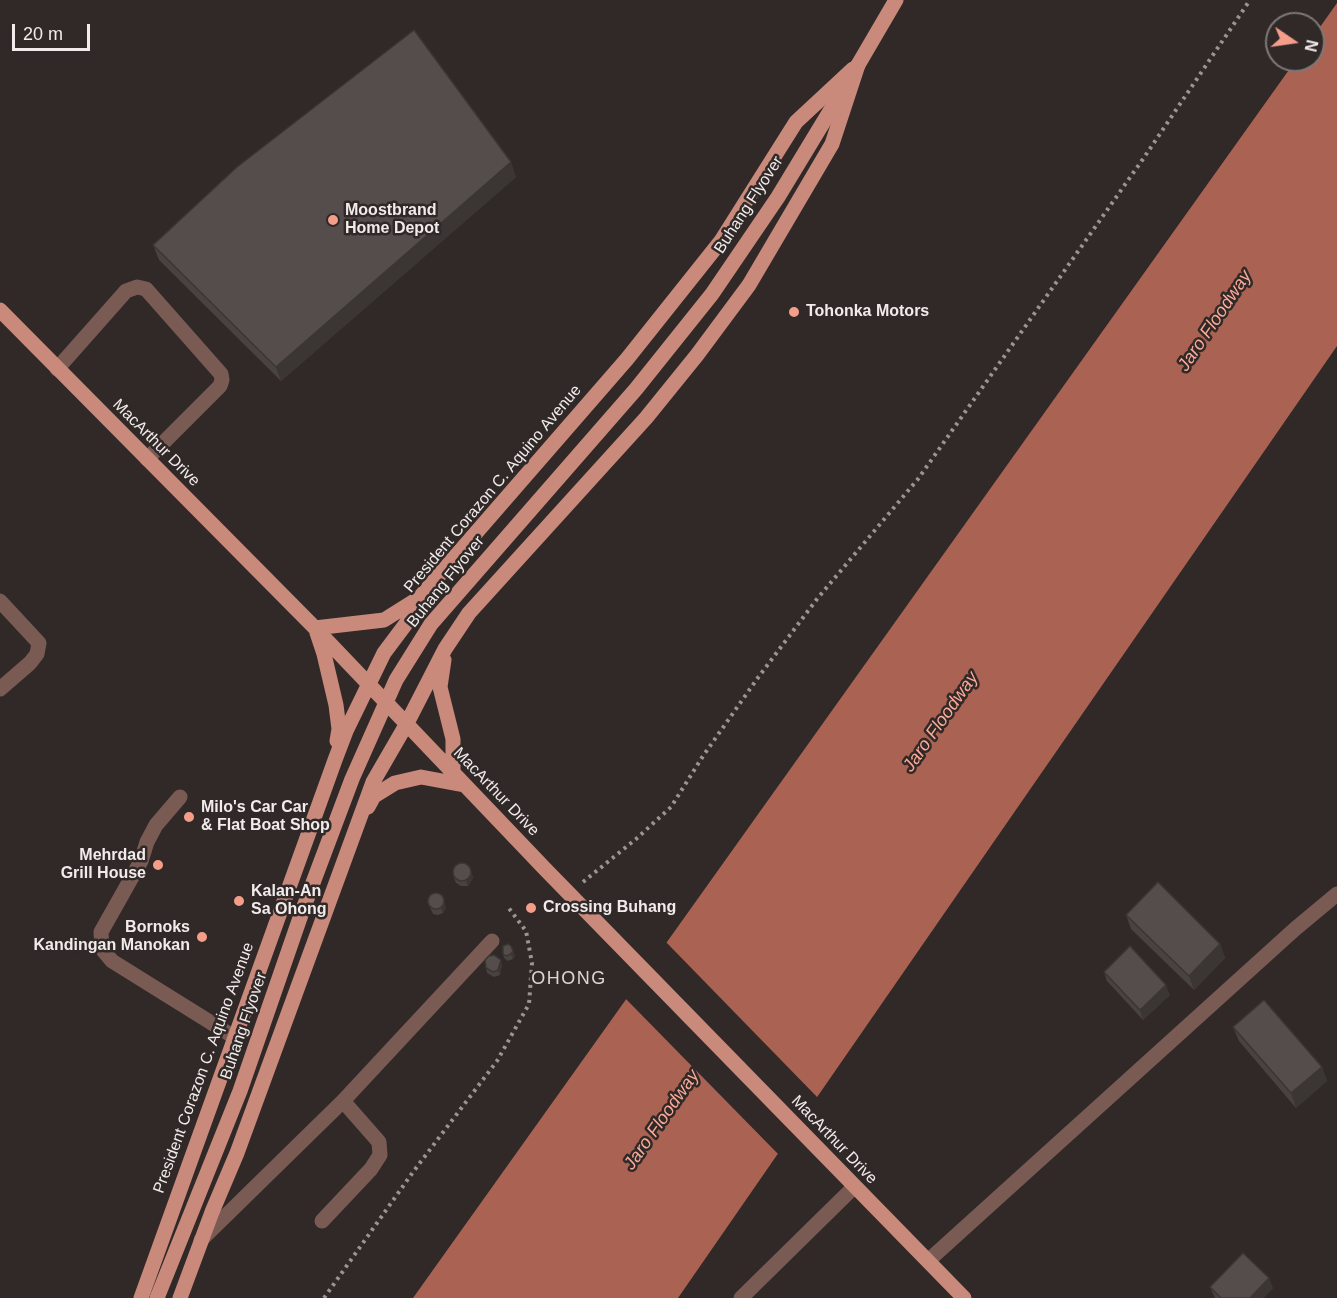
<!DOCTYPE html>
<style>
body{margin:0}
#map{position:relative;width:1337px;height:1298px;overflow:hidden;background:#302928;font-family:Helvetica,sans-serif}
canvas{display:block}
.north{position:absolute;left:1265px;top:12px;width:60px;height:60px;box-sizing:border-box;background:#302928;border:2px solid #7d7776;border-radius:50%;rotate:103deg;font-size:16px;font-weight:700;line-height:24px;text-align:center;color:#f1eceb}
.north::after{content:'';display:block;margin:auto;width:21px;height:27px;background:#f49e8a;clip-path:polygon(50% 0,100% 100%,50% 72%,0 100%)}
.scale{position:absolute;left:12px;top:24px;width:78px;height:27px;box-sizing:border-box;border:3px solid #f1eceb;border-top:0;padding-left:8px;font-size:18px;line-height:21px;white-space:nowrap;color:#f1eceb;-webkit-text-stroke:4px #302928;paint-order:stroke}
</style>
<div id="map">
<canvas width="1337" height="1298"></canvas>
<div class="north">N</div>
<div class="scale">20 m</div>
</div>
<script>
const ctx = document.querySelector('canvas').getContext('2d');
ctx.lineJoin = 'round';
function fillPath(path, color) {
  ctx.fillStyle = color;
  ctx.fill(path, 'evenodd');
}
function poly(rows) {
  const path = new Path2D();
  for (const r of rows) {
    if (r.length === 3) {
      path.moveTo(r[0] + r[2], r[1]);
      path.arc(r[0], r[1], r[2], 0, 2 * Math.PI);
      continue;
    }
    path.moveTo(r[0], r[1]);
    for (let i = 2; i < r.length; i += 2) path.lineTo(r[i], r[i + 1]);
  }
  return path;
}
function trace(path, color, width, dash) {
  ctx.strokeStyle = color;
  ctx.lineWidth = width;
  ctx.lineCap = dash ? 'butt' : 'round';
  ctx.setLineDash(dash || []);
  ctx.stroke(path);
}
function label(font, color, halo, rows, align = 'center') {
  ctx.font = font + ' Helvetica,sans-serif';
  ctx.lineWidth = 5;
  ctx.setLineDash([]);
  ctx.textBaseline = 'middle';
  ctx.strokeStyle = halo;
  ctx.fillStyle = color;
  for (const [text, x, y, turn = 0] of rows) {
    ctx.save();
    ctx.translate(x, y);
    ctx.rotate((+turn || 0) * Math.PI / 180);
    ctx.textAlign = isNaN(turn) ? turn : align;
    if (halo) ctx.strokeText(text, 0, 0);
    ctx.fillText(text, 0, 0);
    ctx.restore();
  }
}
const water = poly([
 [1337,3,1337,346,678,1298,413,1298,1296,60,1313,60,1313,37]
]);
const pier = poly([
 [664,940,819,1099,780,1156,624,997]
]);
const path = poly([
 [583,882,636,839,671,807,703,756,757,679,817,599,918,479,1143,159,1250,0],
 [324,1298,413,1172,497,1061,529,1004,532,963,526,931,508,907]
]);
const lane = poly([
 [57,369,126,291,137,287,146,289,221,374,222,380,220,386,147,459],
 [180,797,156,825,147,842,141,861,101,932,102,949,112,961,234,1037],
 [343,1101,492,941],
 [201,1240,343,1101,379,1142,380,1155,371,1169,322,1221]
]);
const street = poly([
 [0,601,39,643,37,654,30,663,0,689],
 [929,1260,1295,929,1337,894],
 [741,1298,854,1187]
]);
const primary = poly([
 [0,310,315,628,546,870,964,1298],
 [315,628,384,620,419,598],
 [317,633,324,654,336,705,339,729,337,741],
 [444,660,440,687,453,739,453,772],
 [368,807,374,796,395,783,421,777,464,785],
 [141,1298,335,760,346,731,384,653,408,621,421,596,627,359,721,241,796,122,853,69],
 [180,1298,212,1212,237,1153,373,782,406,725,445,649,469,613,646,418,697,355,749,285,832,144,858,65,896,0]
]);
const primaryBridge = poly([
 [157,1298,240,1091,302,912,352,779,396,680,431,624,636,389,712,294,778,197,858,65]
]);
const wall = poly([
 [516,177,281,381,159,260,153,245],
 [470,867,473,878,468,886,461,886,456,883,454,878],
 [427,901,446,908,443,913,438,915,433,914],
 [1126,915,1220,944,1225,958,1194,990,1131,929],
 [511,946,515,956,513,959,508,961,504,958,503,954],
 [502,965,500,975,494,977,487,973,486,968],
 [1104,972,1170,995,1143,1020,1107,981],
 [1233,1027,1322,1067,1327,1081,1296,1108,1239,1041],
 [1210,1287,1273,1288,1263,1298,1215,1298]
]);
const shadedWall = poly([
 [511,162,516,177,281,381,276,367],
 [470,867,473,878,468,886,466,881],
 [443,897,446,908,443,913,441,908],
 [1220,944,1225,958,1194,990,1189,976],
 [513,951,515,956,513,959,511,954],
 [501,960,502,965,500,975,498,970],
 [1166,985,1170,995,1143,1020,1140,1010],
 [1322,1067,1327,1081,1296,1108,1291,1093],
 [1269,1278,1273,1288,1263,1298,1250,1298]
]);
const building = poly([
 [414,30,511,162,276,367,153,245,237,167,414,30],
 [462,872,9],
 [1158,882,1220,944,1189,976,1126,915,1158,882],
 [436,901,8],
 [508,944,511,946,513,951,511,954,506,956,503,954,503,946,508,944],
 [1130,946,1166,985,1140,1010,1104,972,1130,946],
 [494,955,501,960,498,970,493,972,486,968,485,960,489,956,494,955],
 [1264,1000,1322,1067,1291,1093,1233,1027,1264,1000],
 [1243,1253,1269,1278,1250,1298,1221,1298,1210,1287,1243,1253]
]);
const markers = [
 [333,220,6,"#f49e8a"],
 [794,312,6,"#f49e8a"],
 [189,817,6,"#f49e8a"],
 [158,865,6,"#f49e8a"],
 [239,901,6,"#f49e8a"],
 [531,908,6,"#f49e8a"],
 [202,937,6,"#f49e8a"]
];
const streetNames = [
 ["Buhang Flyover",749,205,-57],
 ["MacArthur Drive",156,443,45],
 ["President Corazon C. Aquino Avenue",493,489,-50],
 ["Buhang Flyover",446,582,-51],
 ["MacArthur Drive",496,792,46],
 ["Buhang Flyover",244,1026,-71],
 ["President Corazon C. Aquino Avenue",204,1068,-70],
 ["MacArthur Drive",834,1140,46]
];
const poiNames = [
 ["Moostbrand",345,211],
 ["Home Depot",345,229],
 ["Tohonka Motors",806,312],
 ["Milo's Car Car",201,808],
 ["& Flat Boat Shop",201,826],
 ["Mehrdad",146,856,"right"],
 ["Grill House",146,874,"right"],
 ["Kalan-An",251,892],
 ["Sa Ohong",251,910],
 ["Crossing Buhang",543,908],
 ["Bornoks",190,928,"right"],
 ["Kandingan Manokan",190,946,"right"]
];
const waterNames = [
 ["Jaro Floodway",1215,321,-56],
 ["Jaro Floodway",941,722,-55],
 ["Jaro Floodway",662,1120,-55]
];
const neighbourhoodNames = [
 ["OHONG",569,979]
];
fillPath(water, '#aa6353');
fillPath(pier, '#302928');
trace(path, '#9a9493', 4, [3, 4.5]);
trace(lane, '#7a5b54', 15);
trace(street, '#7a5b54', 15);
trace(primary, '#c9897b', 15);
trace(primaryBridge, '#c9897b', 15);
fillPath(wall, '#484240');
fillPath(shadedWall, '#3b3634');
fillPath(building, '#544d4b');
trace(building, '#3b3634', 1.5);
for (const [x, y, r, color] of markers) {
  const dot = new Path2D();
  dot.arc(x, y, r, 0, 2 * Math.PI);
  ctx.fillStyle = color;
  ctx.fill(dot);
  trace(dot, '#302928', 2);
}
label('16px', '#f1eceb', '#302928', streetNames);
label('bold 16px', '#f1eceb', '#302928', poiNames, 'left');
label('italic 18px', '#fbaa97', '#302928', waterNames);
ctx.letterSpacing = '1.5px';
label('18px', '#dfd6d4', '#302928', neighbourhoodNames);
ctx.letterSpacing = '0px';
</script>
